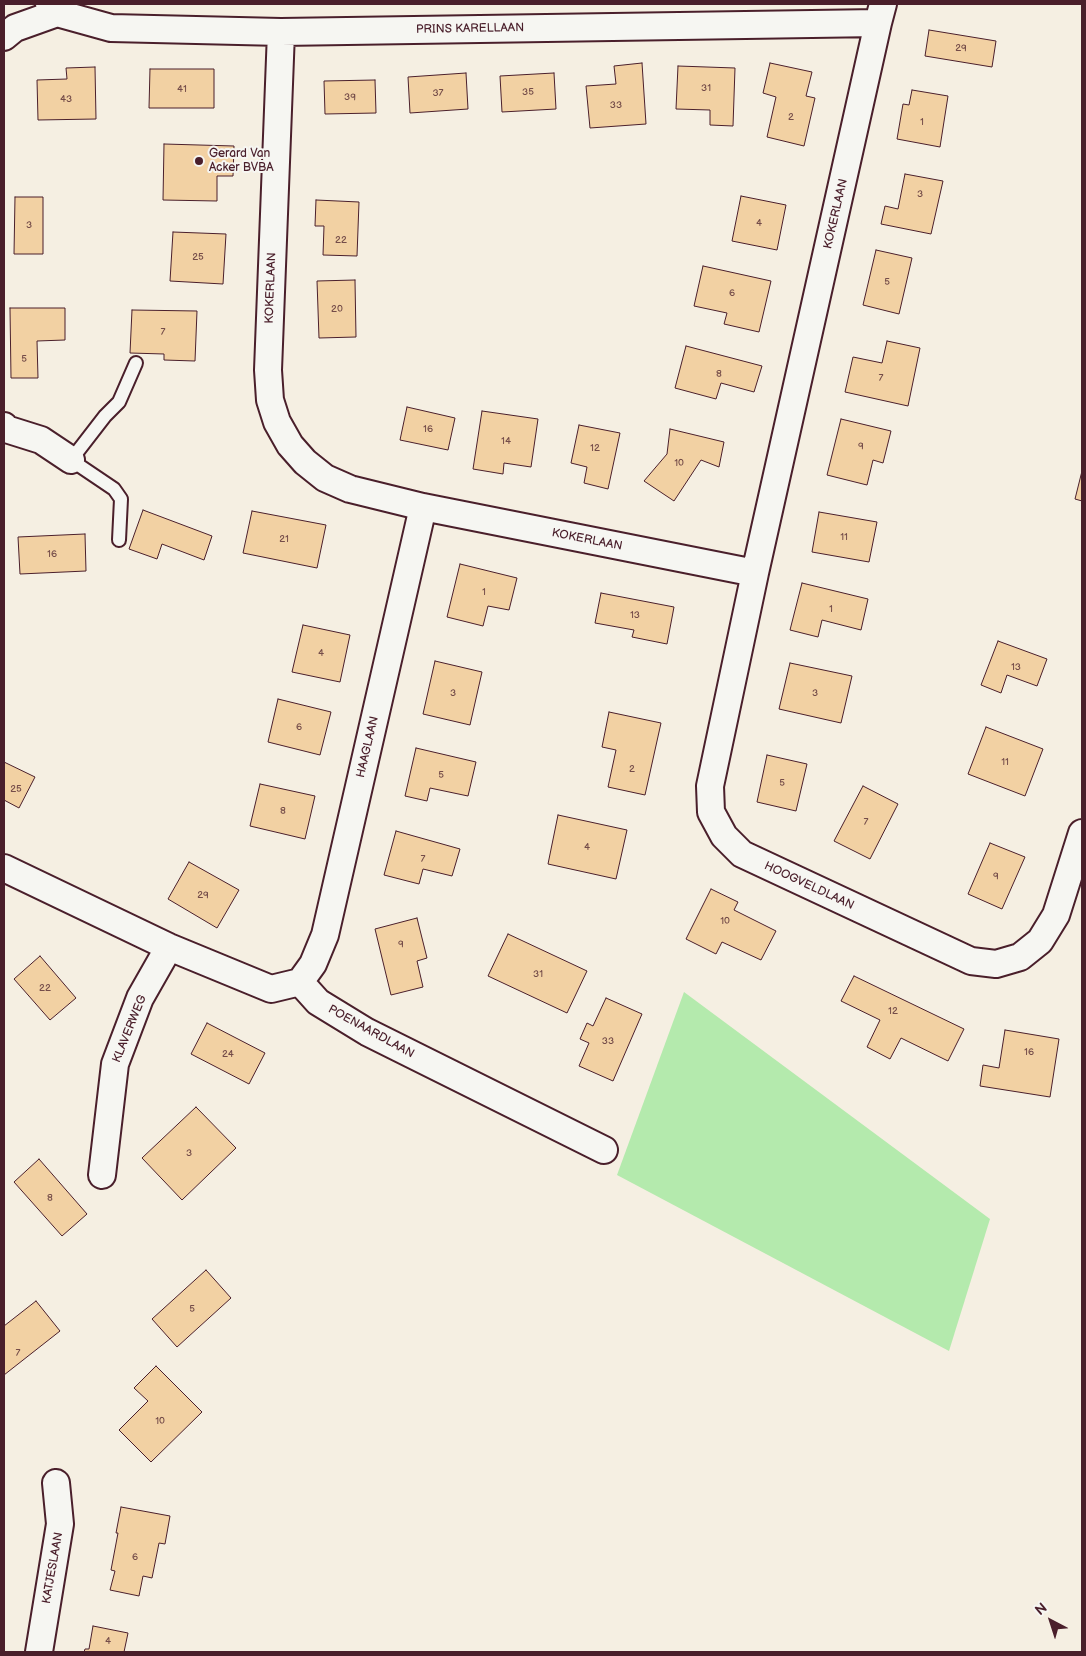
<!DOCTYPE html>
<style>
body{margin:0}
#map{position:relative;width:1086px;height:1656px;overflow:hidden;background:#f5efe2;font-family:"Balsamiq Sans",sans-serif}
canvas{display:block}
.frame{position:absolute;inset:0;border:5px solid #4a1f2b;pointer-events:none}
.north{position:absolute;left:1026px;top:1596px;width:50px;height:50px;-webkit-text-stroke:4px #f6f6f2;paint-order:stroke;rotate:320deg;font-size:14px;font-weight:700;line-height:20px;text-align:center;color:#4a1f2b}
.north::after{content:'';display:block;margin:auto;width:18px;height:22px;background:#4a1f2b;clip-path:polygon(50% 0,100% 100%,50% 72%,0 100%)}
</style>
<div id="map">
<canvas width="1086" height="1656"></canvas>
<div class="frame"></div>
<div class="north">N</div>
</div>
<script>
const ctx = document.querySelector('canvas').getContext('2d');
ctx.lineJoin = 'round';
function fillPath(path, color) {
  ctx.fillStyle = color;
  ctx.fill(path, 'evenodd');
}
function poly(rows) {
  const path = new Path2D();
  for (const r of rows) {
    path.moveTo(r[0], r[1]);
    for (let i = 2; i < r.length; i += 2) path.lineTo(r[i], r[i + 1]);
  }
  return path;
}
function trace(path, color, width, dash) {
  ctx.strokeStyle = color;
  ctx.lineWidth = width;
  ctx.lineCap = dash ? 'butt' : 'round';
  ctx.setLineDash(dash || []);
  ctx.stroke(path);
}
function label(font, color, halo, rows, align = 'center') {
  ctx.font = font + ' "Balsamiq Sans",sans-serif';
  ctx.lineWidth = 4;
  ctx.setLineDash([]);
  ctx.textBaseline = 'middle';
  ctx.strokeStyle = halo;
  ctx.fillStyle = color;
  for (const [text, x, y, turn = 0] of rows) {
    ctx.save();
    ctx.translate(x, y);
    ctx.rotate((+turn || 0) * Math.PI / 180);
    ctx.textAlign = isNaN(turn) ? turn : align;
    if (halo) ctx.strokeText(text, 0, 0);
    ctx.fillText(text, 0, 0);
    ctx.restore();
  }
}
const green = poly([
 [684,992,990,1219,949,1351,617,1175]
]);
const building = poly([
 [929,30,996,41,992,67,925,56,929,30],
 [642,63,646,124,590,128,586,86,616,84,614,66,642,63],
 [770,63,812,72,806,96,815,98,804,146,767,137,776,97,763,93,770,63],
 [678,66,735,68,733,126,710,125,710,110,676,109,678,66],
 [95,67,96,119,38,120,37,80,67,79,66,68,95,67],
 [150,69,214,69,214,108,149,108,150,69],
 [466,73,468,109,410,113,408,77,466,73],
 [554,73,556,109,502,112,500,76,554,73],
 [375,80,376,113,325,114,324,81,375,80],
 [912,90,948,96,940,147,897,139,903,104,909,105,912,90],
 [164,144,234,146,233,176,217,176,217,201,163,200,164,144],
 [905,174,943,181,931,234,881,224,885,206,898,209,905,174],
 [741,196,786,205,777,250,732,241,741,196],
 [15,197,43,197,43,254,14,254,15,197],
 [316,200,359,202,357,256,323,255,324,226,315,226,316,200],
 [173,232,226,234,223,284,170,281,173,232],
 [876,250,912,258,899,314,863,305,876,250],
 [703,266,771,281,759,332,724,324,727,313,694,306,703,266],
 [355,280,356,337,319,338,317,281,355,280],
 [10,308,65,308,65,340,37,341,38,378,11,378,10,308],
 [132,310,197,311,195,361,164,360,164,354,130,353,132,310],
 [887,341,920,348,908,406,845,392,853,357,882,363,887,341],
 [686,346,762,366,754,392,721,383,716,399,675,388,686,346],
 [407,407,455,418,448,450,400,440,407,407],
 [482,411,538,419,531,467,504,463,503,474,473,469,482,411],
 [841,419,891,431,883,463,873,460,867,485,827,475,841,419],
 [579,425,620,433,608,489,584,483,587,467,571,463,579,425],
 [670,429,724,442,719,467,701,460,674,501,644,481,667,454,670,429],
 [1082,471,1082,501,1075,499,1082,471],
 [143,510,212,536,204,560,162,544,157,559,129,549,143,510],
 [252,511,326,525,317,568,243,553,252,511],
 [819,512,877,522,869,562,812,552,819,512],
 [85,534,86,571,20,574,18,537,85,534],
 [460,564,517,578,509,610,488,606,483,626,447,617,460,564],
 [802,583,868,599,861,630,822,620,818,637,790,630,802,583],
 [601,593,674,607,667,644,632,637,634,630,595,623,601,593],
 [303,625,350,635,340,682,292,672,303,625],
 [998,641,1047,659,1037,686,1007,675,1001,693,981,685,998,641],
 [435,661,482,672,470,725,423,714,435,661],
 [790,663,852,676,841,723,779,709,790,663],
 [278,699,331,712,320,755,268,742,278,699],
 [609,712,661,723,645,795,608,787,616,750,602,747,609,712],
 [986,727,1043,749,1025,796,968,774,986,727],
 [416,748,476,762,468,796,430,788,427,801,405,796,416,748],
 [767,755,807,764,796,811,757,802,767,755],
 [4,762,35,777,19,808,4,800,4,762],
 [260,784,315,796,305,839,250,826,260,784],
 [863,786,898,804,870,859,834,841,863,786],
 [558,815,627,830,616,879,548,864,558,815],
 [396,831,460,849,452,876,423,869,419,884,384,875,396,831],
 [990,843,1025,857,1002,909,968,894,990,843],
 [189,862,239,890,217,928,168,899,189,862],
 [711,889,738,902,734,910,776,931,761,960,722,942,716,954,686,939,711,889],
 [417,918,427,958,417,961,423,987,391,995,375,929,417,918],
 [508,934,587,971,567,1013,488,976,508,934],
 [40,956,76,998,50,1020,14,979,40,956],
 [854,976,964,1029,948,1061,901,1038,890,1059,867,1047,880,1020,841,1001,854,976],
 [606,998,642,1014,613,1081,579,1066,589,1043,580,1039,587,1023,593,1026,606,998],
 [207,1023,265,1053,249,1084,191,1054,207,1023],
 [1005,1030,1059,1039,1050,1097,980,1086,983,1065,999,1068,1005,1030],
 [196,1107,236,1148,182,1200,142,1158,196,1107],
 [39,1159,87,1214,62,1236,14,1182,39,1159],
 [206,1270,231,1298,177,1347,152,1319,206,1270],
 [36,1301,60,1331,4,1375,4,1326,36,1301],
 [156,1366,202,1412,151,1462,119,1430,148,1401,134,1388,156,1366],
 [121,1507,170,1516,165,1544,159,1543,152,1578,143,1576,139,1596,110,1590,115,1571,111,1570,118,1533,116,1533,121,1507],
 [93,1626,128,1633,124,1652,84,1652,85,1649,89,1649,93,1626]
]);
const service = poly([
 [119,540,121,499,114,489,71,460,105,416,119,402,136,363]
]);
const minor = poly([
 [49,4,57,13,111,28,281,32,878,23,883,4],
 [281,32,268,370,270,400,277,422,290,445,305,462,325,478,350,489,423,507,755,573,878,23],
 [4,37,15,28,57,13],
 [4,426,6,429,41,440,71,460],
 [755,573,710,786,711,812,724,836,742,854,971,961,996,964,1020,957,1040,941,1056,915,1082,833],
 [4,868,169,947,271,989,300,982,318,1002,367,1032,604,1150],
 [300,982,313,964,325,935,423,507],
 [102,1175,115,1064,140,998,169,947],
 [39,1652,60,1524,56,1483]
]);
const markers = [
 [199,161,5,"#4a1f2b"]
];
const numberNames = [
 ["29",961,48],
 ["31",706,88],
 ["41",182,89],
 ["35",528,92],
 ["37",438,93],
 ["39",350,97],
 ["43",66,99],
 ["33",616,105],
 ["2",791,117],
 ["1",922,122],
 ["3",920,194],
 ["4",759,223],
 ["3",29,225],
 ["22",341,240],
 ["25",198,257],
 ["5",887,282],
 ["6",732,293],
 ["20",337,309],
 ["7",163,332],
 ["5",24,359],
 ["8",719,374],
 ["7",881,378],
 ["16",428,429],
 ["14",506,441],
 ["9",861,446],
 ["12",595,448],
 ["10",679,463],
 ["11",844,537],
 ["21",284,539],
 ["16",52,554],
 ["1",484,592],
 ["1",831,609],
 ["13",635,615],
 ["4",321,653],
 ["13",1016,667],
 ["3",453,693],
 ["3",815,693],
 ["6",299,727],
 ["11",1005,762],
 ["2",632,769],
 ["5",441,775],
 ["5",782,783],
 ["25",16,789],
 ["8",283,811],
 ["7",866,822],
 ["4",587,847],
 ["7",423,859],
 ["9",996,876],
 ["29",203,895],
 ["10",725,921],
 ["9",401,944],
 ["31",538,974],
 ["22",45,988],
 ["12",893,1011],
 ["33",608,1041],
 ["16",1029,1052],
 ["24",228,1054],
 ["3",189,1153],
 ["8",50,1198],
 ["5",192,1309],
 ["7",18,1353],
 ["10",160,1421],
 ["6",135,1557],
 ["4",108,1641]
];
const streetNames = [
 ["PRINS KARELLAAN",470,29,-1],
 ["KOKERLAAN",836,214,-77],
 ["KOKERLAAN",271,288,-88],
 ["KOKERLAAN",587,540,11],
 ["HAAGLAAN",368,747,-77],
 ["HOOGVELDLAAN",809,886,25],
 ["KLAVERWEG",130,1029,-68],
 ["POENAARDLAAN",371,1032,29],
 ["KATJESLAAN",53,1568,-80]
];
const poiNames = [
 ["Gerard Van",209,154],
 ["Acker BVBA",209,168]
];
fillPath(green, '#b4eaad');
fillPath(building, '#f2d1a3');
trace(building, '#4a1f2b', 1);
trace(service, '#4a1f2b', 16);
trace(minor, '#4a1f2b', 30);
trace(service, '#f6f6f2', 12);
trace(minor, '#f6f6f2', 26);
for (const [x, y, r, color] of markers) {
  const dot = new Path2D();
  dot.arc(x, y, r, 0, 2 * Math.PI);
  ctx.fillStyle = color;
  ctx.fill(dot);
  trace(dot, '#f6f6f2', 2);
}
label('10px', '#744c49', null, numberNames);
label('12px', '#4a1f2b', '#f6f6f2', streetNames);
label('12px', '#4a1f2b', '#f6f6f2', poiNames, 'left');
</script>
